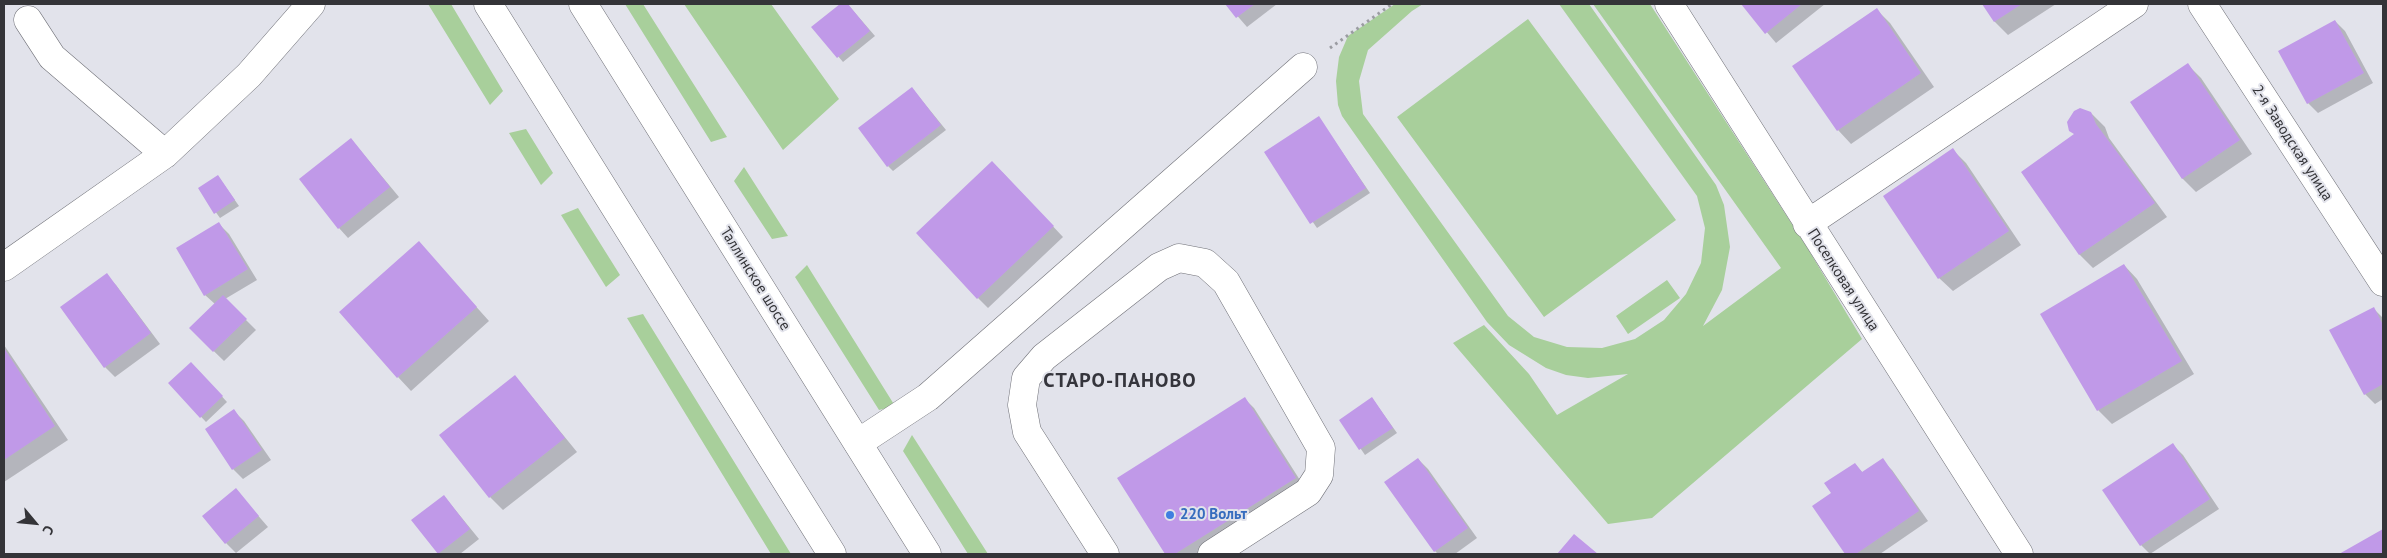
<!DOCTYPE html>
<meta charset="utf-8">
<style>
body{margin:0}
#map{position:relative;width:2387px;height:558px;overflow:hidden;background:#e2e3eb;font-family:"PT Sans",sans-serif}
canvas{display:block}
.frame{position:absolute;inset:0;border:5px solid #343438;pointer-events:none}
.north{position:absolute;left:10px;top:498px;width:50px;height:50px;-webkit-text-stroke:4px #e2e3eb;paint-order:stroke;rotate:118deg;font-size:14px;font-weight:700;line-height:20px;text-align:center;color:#343438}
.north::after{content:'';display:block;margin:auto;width:18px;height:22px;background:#343438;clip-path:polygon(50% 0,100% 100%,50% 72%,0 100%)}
</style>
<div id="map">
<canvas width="2387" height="558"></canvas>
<div class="frame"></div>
<div class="north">С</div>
</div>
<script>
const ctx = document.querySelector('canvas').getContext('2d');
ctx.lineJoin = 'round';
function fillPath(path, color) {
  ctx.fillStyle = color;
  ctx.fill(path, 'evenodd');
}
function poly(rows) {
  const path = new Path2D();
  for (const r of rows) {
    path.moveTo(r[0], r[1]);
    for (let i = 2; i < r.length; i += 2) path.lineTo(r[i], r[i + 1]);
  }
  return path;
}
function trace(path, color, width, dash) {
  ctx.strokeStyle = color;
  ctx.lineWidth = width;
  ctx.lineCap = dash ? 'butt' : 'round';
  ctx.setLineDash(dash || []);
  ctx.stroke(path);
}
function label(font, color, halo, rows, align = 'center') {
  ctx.font = font + ' "PT Sans",sans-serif';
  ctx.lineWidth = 4;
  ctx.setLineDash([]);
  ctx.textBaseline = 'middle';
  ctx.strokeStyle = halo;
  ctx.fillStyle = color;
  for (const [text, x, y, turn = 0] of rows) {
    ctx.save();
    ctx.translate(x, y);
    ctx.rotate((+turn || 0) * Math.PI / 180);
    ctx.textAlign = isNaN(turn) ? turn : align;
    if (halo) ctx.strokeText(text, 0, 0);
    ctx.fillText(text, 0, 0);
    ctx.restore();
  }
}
const green = poly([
 [428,4,451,4,503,91,490,105],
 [625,4,643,4,727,137,711,142],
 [684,4,771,4,839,99,783,150],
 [1395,4,1423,4,1412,11,1368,50,1359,81,1363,114,1508,316,1534,337,1567,347,1602,348,1635,339,1664,320,1686,294,1701,263,1705,228,1697,196,1559,4,1589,4,1716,185,1724,205,1730,247,1722,290,1703,326,1781,268,1593,4,1650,4,1808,249,1862,339,1652,518,1608,524,1453,343,1484,325,1529,374,1557,415,1628,374,1588,378,1566,375,1546,368,1509,345,1487,322,1342,116,1338,105,1336,81,1339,57,1348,36],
 [1528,19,1676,220,1544,317,1397,117],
 [526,129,553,173,541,185,509,133],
 [744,167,788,236,772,239,734,181],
 [578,208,620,275,606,287,561,215],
 [807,265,895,406,879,410,795,277],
 [1667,280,1680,298,1628,334,1616,316],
 [643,314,791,554,771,554,627,318],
 [912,435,988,554,968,554,903,451]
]);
const shadow = poly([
 [842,4,850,7,875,36,843,62,813,27],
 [1227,4,1277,4,1247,27],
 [1743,4,1825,4,1776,43],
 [1983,4,2056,4,2008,35,1995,22],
 [1877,10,1890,23,1934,87,1851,144,1838,130],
 [2335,21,2345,31,2373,83,2318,113,2308,103],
 [2188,65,2201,78,2252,154,2196,192,2182,178],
 [912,88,946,130,893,171,888,166],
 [2091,113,2105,127,2109,138,2167,217,2093,268,2080,255,2022,172,2075,135],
 [1319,118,1370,193,1317,228,1265,153],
 [351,139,399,197,348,238,339,228],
 [1953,150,1966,163,2021,245,1953,291,1939,278],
 [1002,172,1063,237,988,308,978,298],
 [218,176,239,206,220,218,199,189],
 [219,224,229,234,257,280,225,299,256,330,224,361,190,328,215,304,205,295],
 [419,243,489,321,411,391,398,377],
 [2124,265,2137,279,2194,374,2112,424,2098,410],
 [106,275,116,285,160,344,115,377,105,367,62,308],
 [2373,308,2383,318,2383,399,2375,404,2365,394],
 [4,345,68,440,4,482],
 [196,368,227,402,206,422,169,383],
 [515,376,577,452,503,510,490,497],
 [1372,398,1397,433,1365,455,1341,420],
 [1245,399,1254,408,1305,488,1200,554,1167,554,1119,478],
 [234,411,244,421,271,460,243,479,233,469],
 [2173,445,2183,455,2219,509,2150,554,2141,545],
 [1418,459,1428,469,1477,538,1455,554,1438,554,1435,551],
 [1882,460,1892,470,1928,521,1880,554,1847,554,1814,507,1833,493,1855,464,1863,473],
 [236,490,268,527,236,553,226,543],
 [444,496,479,539,460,554,439,554,413,520],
 [2383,530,2383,554,2341,554]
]);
const building = poly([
 [840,4,848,4,870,31,837,58,811,27],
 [1225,4,1255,4,1236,18],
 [1741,4,1802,4,1765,34],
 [1982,4,2022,4,1994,22],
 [1877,8,1921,73,1837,131,1792,66],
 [2335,20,2364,73,2307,104,2278,51],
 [2188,63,2240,140,2182,179,2130,102],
 [912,87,941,125,887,167,858,128],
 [2080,108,2091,112,2096,124,2155,203,2079,255,2021,172,2074,134,2069,131,2067,122,2074,111],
 [1319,116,1366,188,1310,224,1264,152],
 [351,138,390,187,338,229,299,179],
 [1953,148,2009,231,1938,279,1883,196],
 [992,161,1054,226,977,299,916,233],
 [218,175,235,200,214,214,198,188],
 [219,222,248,269,204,296,176,248],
 [419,241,477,307,397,378,339,312],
 [2124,264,2182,361,2097,411,2040,314],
 [107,273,151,333,104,368,60,307],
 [223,295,247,319,213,352,189,328],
 [2374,307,2383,325,2383,384,2364,395,2329,330],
 [4,348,55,426,4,460],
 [191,362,223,396,200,418,168,383],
 [515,375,565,438,489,498,439,435],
 [1245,397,1296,478,1175,554,1165,554,1117,478],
 [1372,397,1393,428,1359,450,1339,420],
 [234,409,262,450,232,470,205,429],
 [2173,443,2210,499,2140,546,2102,490],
 [1418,458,1468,528,1434,552,1384,482],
 [1883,458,1919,511,1856,554,1845,554,1812,506,1831,493,1824,483,1855,463,1862,472],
 [236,488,259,516,225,544,202,516],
 [444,495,470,529,438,554,411,520],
 [2383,529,2383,554,2339,554],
 [1574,534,1598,554,1557,554]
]);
const path = poly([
 [1330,48,1392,4]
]);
const minor = poly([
 [1669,4,2019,554],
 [2202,4,2383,282],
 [28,20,52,57,165,154],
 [1807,224,2134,4],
 [4,267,165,154,249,75,311,4],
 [858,443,928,397,1303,67],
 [1105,554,1027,432,1022,405,1026,378,1044,357,1159,267,1179,258,1205,263,1226,282,1321,448,1319,475,1308,492,1212,554]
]);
const major = poly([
 [488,4,832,554],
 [583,4,927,554]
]);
const markers = [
 [1170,515,5,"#3f7fe0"]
];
const streetNames = [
 ["2-я Заводская улица",2292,143,57],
 ["Таллинское шоссе",755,279,58],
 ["Поселковая улица",1843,280,57]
];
const shopNames = [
 ["220 Вольт",1180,515]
];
const districtNames = [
 ["СТАРО-ПАНОВО",1120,381]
];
fillPath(green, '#a8cf9b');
fillPath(shadow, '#0003');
fillPath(building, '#c099e8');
trace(minor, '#707178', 29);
trace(major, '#707178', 29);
trace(path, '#9b9ca2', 3, [2.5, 4]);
trace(minor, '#fff', 28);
trace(major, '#fff', 28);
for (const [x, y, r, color] of markers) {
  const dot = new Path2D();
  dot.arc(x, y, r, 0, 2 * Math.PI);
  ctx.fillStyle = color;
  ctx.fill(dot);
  trace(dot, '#e2e3eb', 2);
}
label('15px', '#343438', '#e2e3eb', streetNames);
label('bold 15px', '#366cbe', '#e2e3eb', shopNames, 'left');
ctx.letterSpacing = '1px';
label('bold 20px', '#35353c', '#e2e3eb', districtNames);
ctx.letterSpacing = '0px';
</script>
